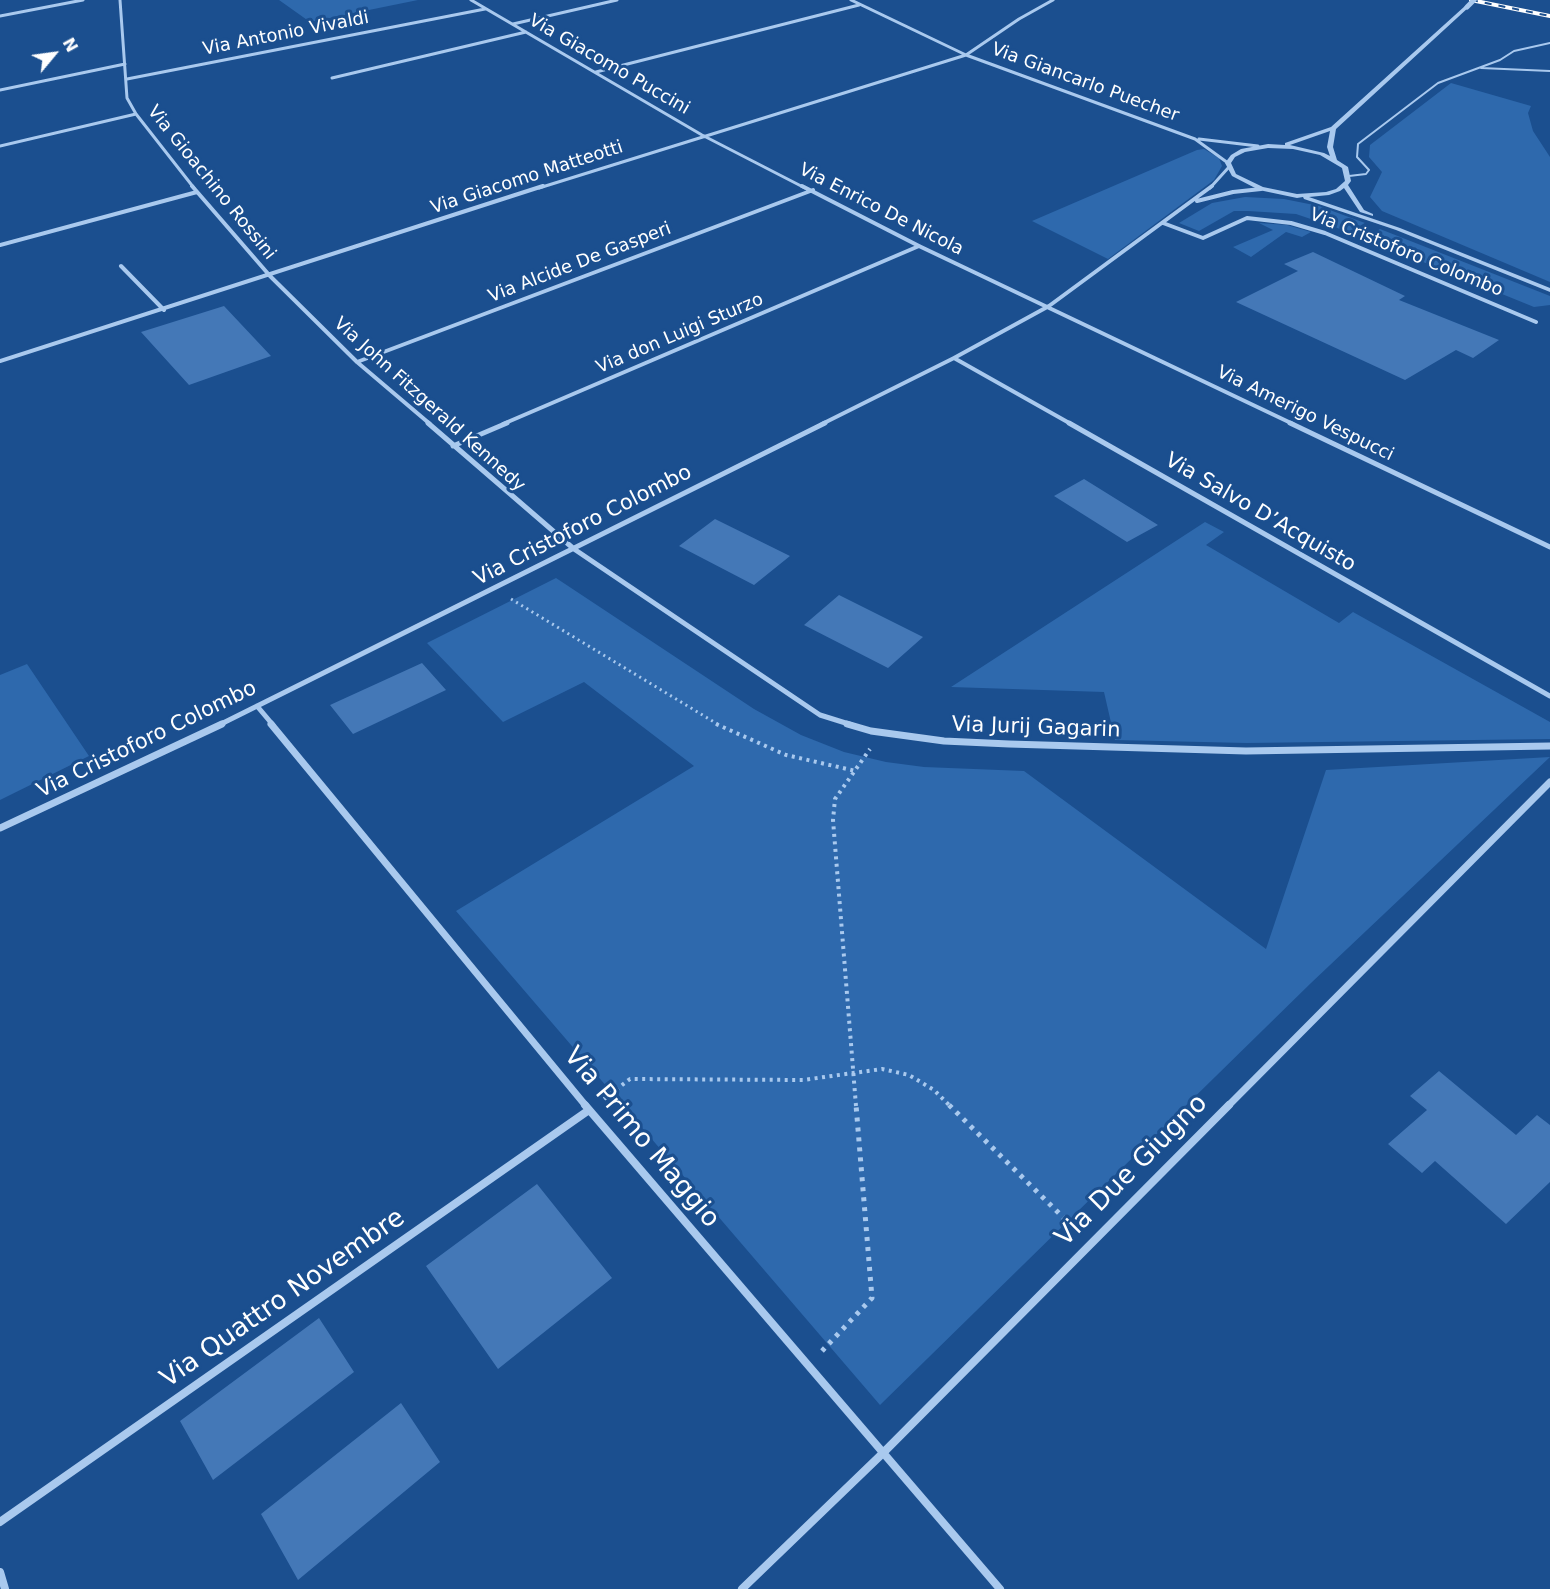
<!DOCTYPE html>
<meta charset="utf-8">
<style>
body{margin:0}
#map{position:relative;width:1550px;height:1589px;overflow:hidden;background:#1b4f8f;font-family:"DejaVu Sans",sans-serif}
canvas{display:block}
.north{position:absolute;left:24px;top:24px;width:60px;height:60px;-webkit-text-stroke:4px #1b4f8f;paint-order:stroke;rotate:61deg;font-size:16px;font-weight:700;line-height:24px;text-align:center;color:#fff}
.north::after{content:'';display:block;margin:auto;width:21px;height:27px;background:#fff;clip-path:polygon(50% 0,100% 100%,50% 72%,0 100%)}
</style>
<div id="map">
<canvas width="1550" height="1589"></canvas>
<div class="north">N</div>
</div>
<script>
const ctx = document.querySelector('canvas').getContext('2d');
ctx.lineJoin = 'round';
function fillPath(path, color) {
  ctx.fillStyle = color;
  ctx.fill(path, 'evenodd');
}
function poly(rows) {
  const path = new Path2D();
  for (const r of rows) {
    path.moveTo(r[0], r[1]);
    for (let i = 2; i < r.length; i += 2) path.lineTo(r[i], r[i + 1]);
  }
  return path;
}
function trace(path, color, width, dash) {
  ctx.strokeStyle = color;
  ctx.lineWidth = width;
  ctx.lineCap = dash ? 'butt' : 'round';
  ctx.setLineDash(dash || []);
  ctx.stroke(path);
}
function label(font, color, halo, rows, align = 'center') {
  ctx.font = font + ' "DejaVu Sans",sans-serif';
  ctx.lineWidth = 6;
  ctx.setLineDash([]);
  ctx.textBaseline = 'middle';
  ctx.strokeStyle = halo;
  ctx.fillStyle = color;
  for (const [text, x, y, turn = 0] of rows) {
    ctx.save();
    ctx.translate(x, y);
    ctx.rotate((+turn || 0) * Math.PI / 180);
    ctx.textAlign = isNaN(turn) ? turn : align;
    if (halo) ctx.strokeText(text, 0, 0);
    ctx.fillText(text, 0, 0);
    ctx.restore();
  }
}
const green = poly([
 [279,0,418,0,310,22],
 [1451,83,1531,106,1528,113,1533,131,1550,157,1550,282,1382,211,1370,197,1382,172,1369,157,1370,145],
 [1204,149,1219,158,1222,166,1214,180,1108,259,1032,221,1197,150],
 [1245,197,1284,199,1319,206,1365,223,1349,232,1296,214,1248,211,1234,211,1199,231,1179,223,1212,203],
 [1259,223,1287,225,1311,232,1302,237,1286,232,1251,257,1233,247,1273,230],
 [1380,229,1550,296,1550,305,1534,307,1364,238],
 [1205,522,1224,532,1206,545,1339,623,1353,612,1550,722,1550,739,1247,743,1115,740,1104,692,951,687],
 [556,578,754,709,801,735,844,752,886,762,924,767,1024,771,1266,949,1326,770,1550,757,1311,983,880,1405,456,911,694,766,584,682,503,722,427,643],
 [27,664,89,756,0,800,0,675]
]);
const building = poly([
 [1313,252,1405,296,1399,300,1499,340,1473,358,1456,350,1405,380,1236,302,1298,271,1284,264],
 [224,306,271,356,189,385,141,332],
 [1084,479,1158,525,1127,542,1054,496],
 [715,519,790,556,754,585,679,546],
 [839,595,923,637,888,668,804,625],
 [422,663,446,690,353,734,330,705],
 [1439,1071,1516,1135,1537,1115,1550,1125,1550,1182,1506,1224,1435,1161,1422,1173,1388,1144,1427,1110,1410,1096],
 [537,1184,612,1278,498,1369,426,1266],
 [319,1318,354,1372,213,1480,180,1421],
 [401,1403,440,1462,298,1580,261,1514]
]);
const pathFar2 = poly([
 [511,599,719,725]
]);
const pathFar1 = poly([
 [716,724,786,755,856,771],
 [604,1099,630,1079,803,1080,882,1069,909,1075,934,1090,950,1106],
 [856,1106,833,820,835,799,870,749]
]);
const path = poly([
 [949,1105,1078,1232],
 [822,1351,872,1298,856,1105]
]);
const service = poly([
 [1481,68,1550,71],
 [1349,176,1366,174,1369,170,1357,157,1358,144,1438,83,1500,60,1514,51,1550,43]
]);
const minorFar4 = poly([
 [120,0,127,98,136,114,194,188],
 [471,0,702,135,805,188],
 [851,0,966,55,1195,139,1228,163],
 [0,16,83,0],
 [513,24,617,0],
 [596,72,859,5],
 [332,78,526,32],
 [127,79,485,9],
 [0,90,125,64],
 [1199,139,1258,146],
 [0,146,136,114],
 [539,188,966,55,1019,19,1053,0],
 [1210,188,1229,167]
]);
const minorFar3 = poly([
 [192,186,270,276,357,362,430,424],
 [802,186,919,246,1293,424],
 [1197,201,1233,192,1261,189],
 [1163,223,1203,238,1247,218,1291,223,1325,233,1536,322],
 [0,245,197,192],
 [121,266,164,310],
 [954,358,1071,424],
 [0,361,543,186],
 [357,362,813,190],
 [503,424,919,246],
 [822,424,954,358,1049,306,1212,186]
]);
const minorFar2 = poly([
 [428,423,574,549,820,715,852,725],
 [1069,423,1550,696],
 [1290,423,1550,547],
 [453,446,507,423],
 [257,706,273,725],
 [219,725,825,423]
]);
const minorFar1 = poly([
 [271,724,586,1106],
 [847,724,871,731,944,741,1009,744,1246,751,1550,746],
 [0,828,222,724],
 [1228,1106,1550,782]
]);
const minor = poly([
 [585,1105,1000,1589],
 [0,1522,589,1110],
 [0,1572,5,1589],
 [742,1589,882,1454,1229,1105]
]);
const tertiary = poly([
 [1465,6,1469,7,1336,129,1333,147,1337,160,1348,167,1351,181,1348,185,1364,210,1373,214,1373,216,1360,212,1344,188,1340,191,1329,195,1309,197,1400,228,1550,288,1550,292,1396,230,1304,199,1303,197,1297,198,1259,190,1232,176,1225,163,1231,155,1241,149,1268,144,1285,145,1285,143,1331,127,1465,6],
 [1330,131,1327,147,1330,156,1324,153,1290,145,1330,131],
 [1268,148,1293,149,1320,155,1342,168,1345,181,1336,189,1326,192,1297,194,1263,187,1236,174,1231,163,1235,157,1245,152,1268,148]
]);
const rail = poly([
 [1471,0,1550,16]
]);
const tertiaryBridge = poly([
 [1467,7,1474,0]
]);
const farStreetnames = [
 ["Via Antonio Vivaldi",286,34,-11],
 ["Via Giacomo Puccini",609,65,30],
 ["Via Giancarlo Puecher",1085,83,20],
 ["Via Giacomo Matteotti",527,178,-18],
 ["Via Gioachino Rossini",211,183,51],
 ["Via Enrico De Nicola",881,210,27],
 ["Via Cristoforo Colombo",1406,253,22],
 ["Via Alcide De Gasperi",580,263,-21],
 ["Via don Luigi Sturzo",680,334,-23],
 ["Via John Fitzgerald Kennedy",429,405,42],
 ["Via Amerigo Vespucci",1305,414,26]
];
const streetNames = [
 ["Via Salvo D’Acquisto",1260,513,30],
 ["Via Cristoforo Colombo",583,526,-27],
 ["Via Jurij Gagarin",1036,728,2],
 ["Via Cristoforo Colombo",147,740,-26]
];
const nearStreetnames = [
 ["Via Primo Maggio",641,1138,50],
 ["Via Due Giugno",1132,1171,-45],
 ["Via Quattro Novembre",283,1299,-35]
];
fillPath(green, '#2e69ad');
fillPath(building, '#4478b7');
trace(pathFar2, '#a9c9ee', 3, [2, 4]);
trace(pathFar1, '#a9c9ee', 4, [3, 4.5]);
trace(path, '#a9c9ee', 5, [4, 6]);
trace(service, '#a9c9ee', 2);
trace(minorFar4, '#a9c9ee', 3);
trace(minorFar3, '#a9c9ee', 4);
trace(minorFar2, '#a9c9ee', 5);
trace(minorFar1, '#a9c9ee', 7);
trace(minor, '#a9c9ee', 8);
fillPath(tertiary, '#a9c9ee');
trace(rail, '#fff', 4);
trace(rail, '#1b4f8f', 2, [7]);
trace(tertiaryBridge, '#a9c9ee', 5);
label('18px', '#fff', '#1b4f8f', farStreetnames);
label('21px', '#fff', '#1b4f8f', streetNames);
label('26px', '#fff', '#1b4f8f', nearStreetnames);
</script>
